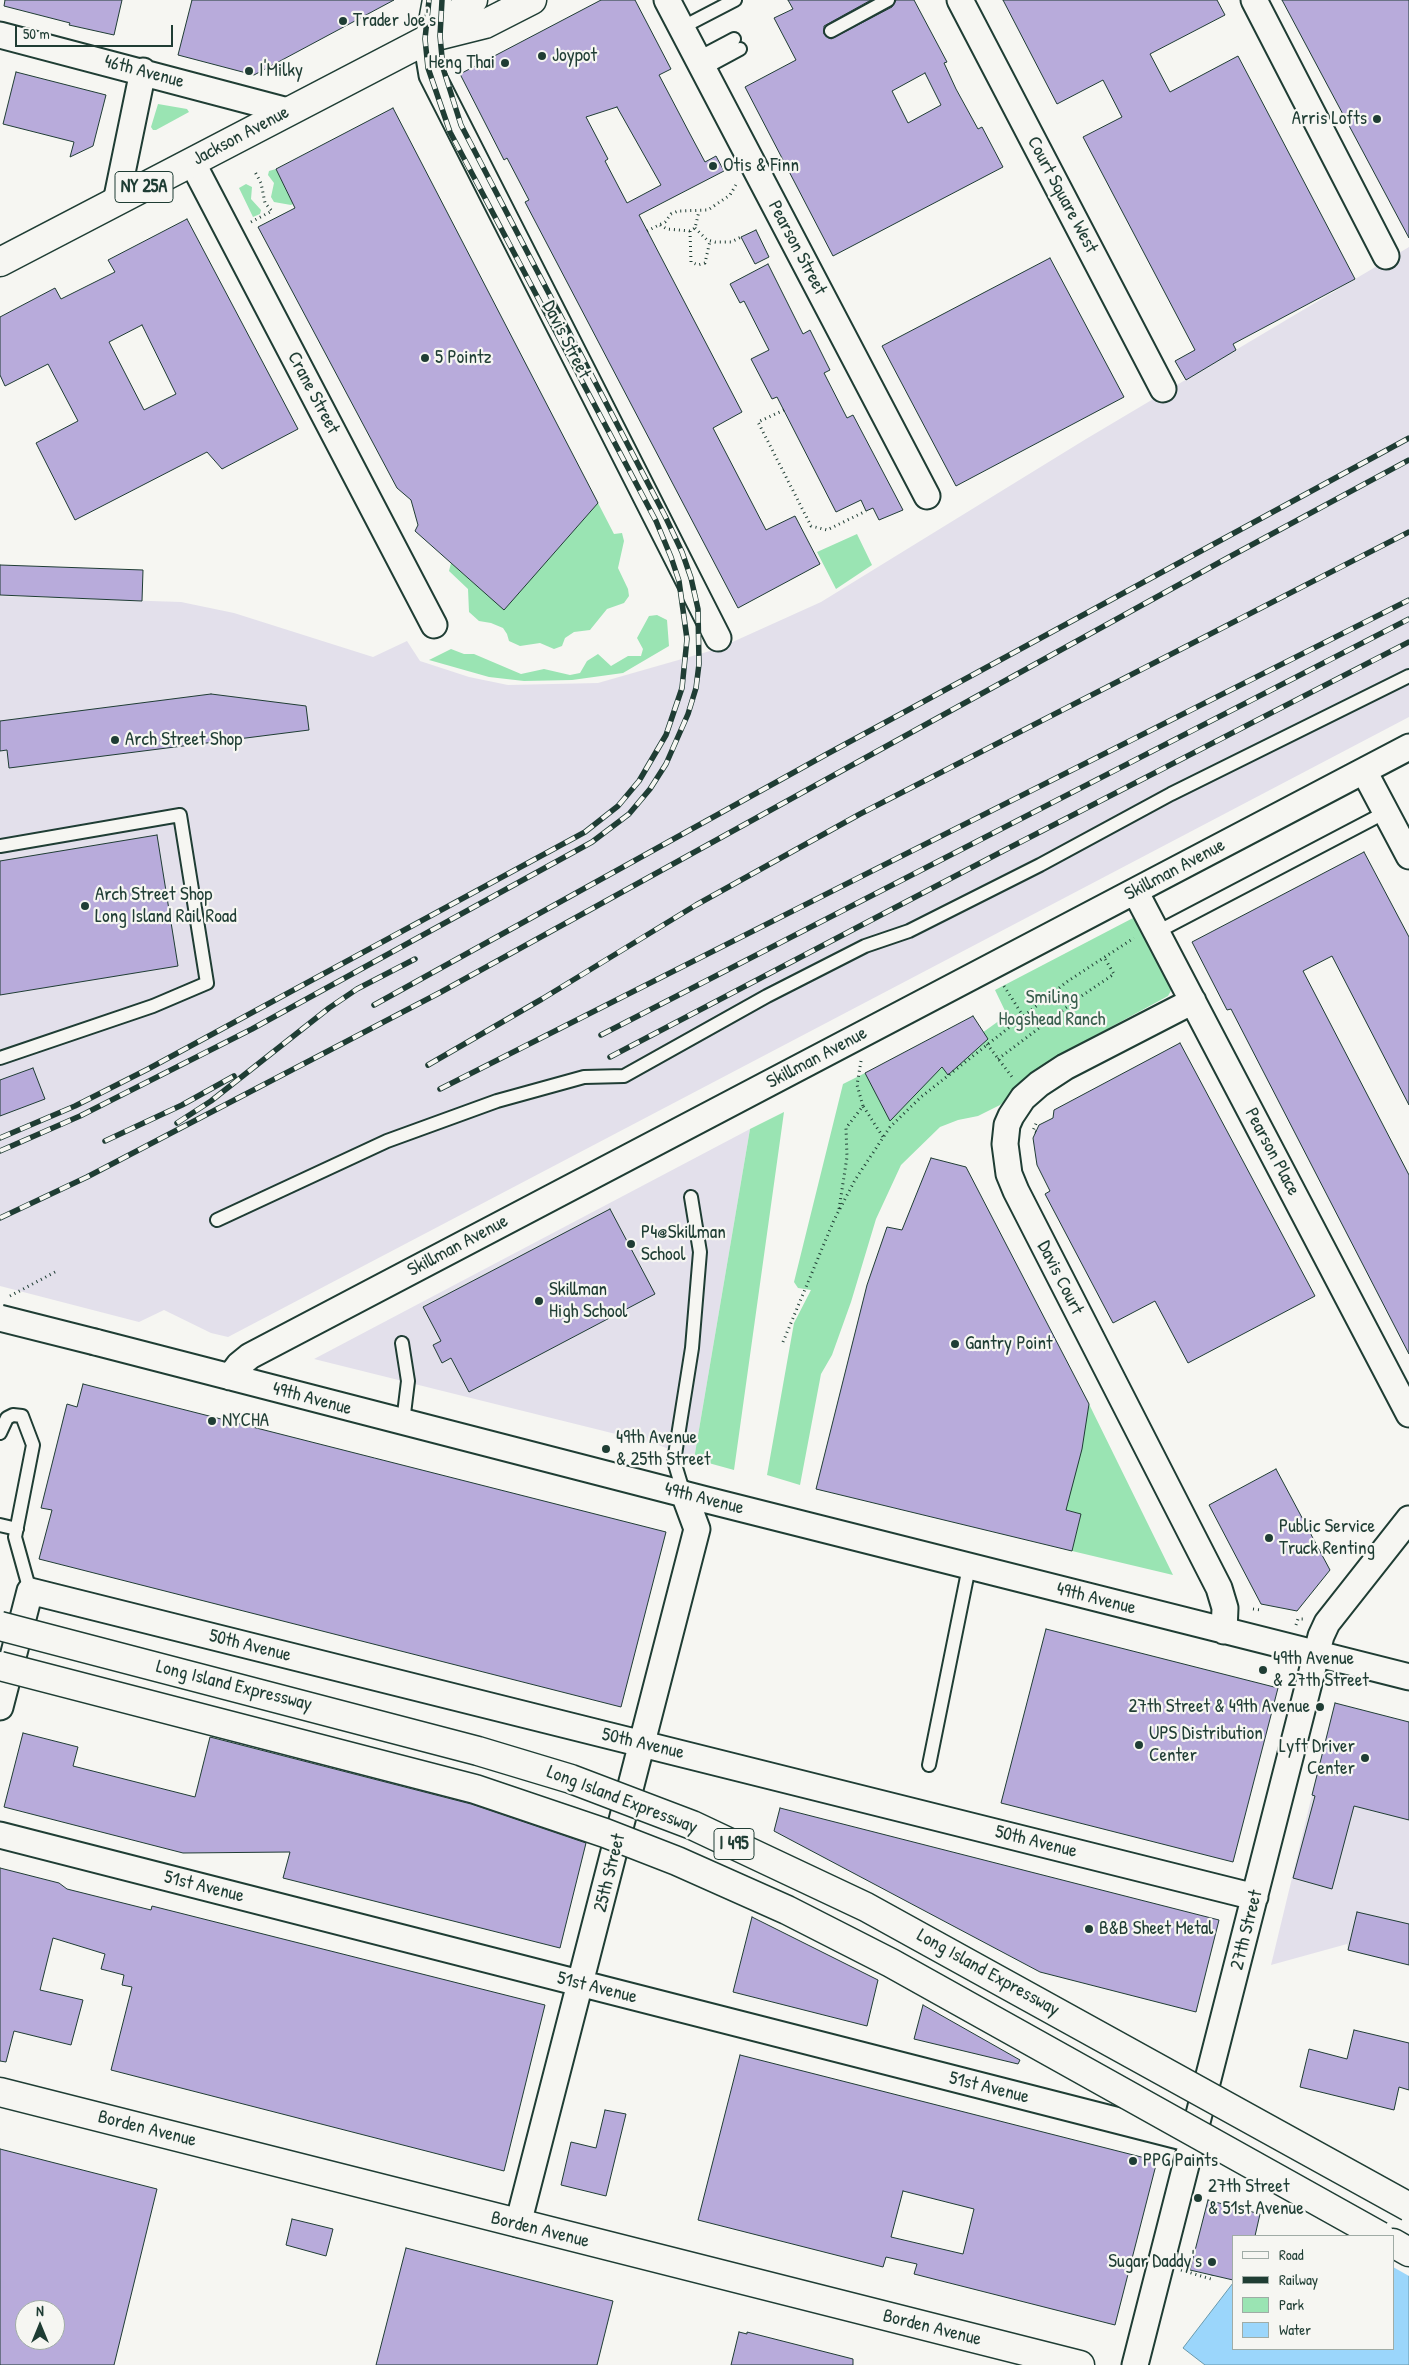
<!DOCTYPE html>
<style>
body{margin:0}
#map{position:relative;width:1409px;height:2365px;overflow:hidden;background:#f6f6f2;font-family:"Patrick Hand",sans-serif}
canvas{display:block}
.legend{position:absolute;left:1232px;top:2235px;width:162px;height:115px;box-sizing:border-box;background:#f6f6f2;border:1px solid #a0aca6;margin:0;padding:6px 9px;list-style:none;font-size:15px;color:#1f3d34}
.legend li{display:flex;align-items:center;gap:10px;height:25px}
.legend b{width:25px;border:1px solid #a0aca6}
.north{position:absolute;left:15px;top:2300px;width:50px;height:50px;box-sizing:border-box;background:#f6f6f2;border:1px solid #a0aca6;border-radius:50%;rotate:0deg;font-size:14px;font-weight:700;line-height:20px;text-align:center;color:#1f3d34}
.north::after{content:'';display:block;margin:auto;width:18px;height:22px;background:#1f3d34;clip-path:polygon(50% 0,100% 100%,50% 72%,0 100%)}
.scale{position:absolute;left:15px;top:25px;width:158px;height:22px;box-sizing:border-box;border:2px solid #1f3d34;border-top:0;padding-left:6px;font-size:15px;line-height:18px;white-space:nowrap;color:#1f3d34;-webkit-text-stroke:4px #f6f6f2;paint-order:stroke}
</style>
<div id="map">
<canvas width="1409" height="2365"></canvas>
<ul class="legend">
<li><b style="height:6px;background:#f6f6f2"></b>Road</li>
<li><b style="height:6px;background:#1f3d34"></b>Railway</li>
<li><b style="height:14px;background:#9ae4b3"></b>Park</li>
<li><b style="height:14px;background:#9bd6fb"></b>Water</li>
</ul>
<div class="north">N</div>
<div class="scale">50 m</div>
</div>
<script>
const ctx = document.querySelector('canvas').getContext('2d');
ctx.lineJoin = 'round';
function fillPath(path, color) {
  ctx.fillStyle = color;
  ctx.fill(path, 'evenodd');
}
function poly(rows) {
  const path = new Path2D();
  for (const r of rows) {
    path.moveTo(r[0], r[1]);
    for (let i = 2; i < r.length; i += 2) path.lineTo(r[i], r[i + 1]);
  }
  return path;
}
function trace(path, color, width, dash) {
  ctx.strokeStyle = color;
  ctx.lineWidth = width;
  ctx.lineCap = dash ? 'butt' : 'round';
  ctx.setLineDash(dash || []);
  ctx.stroke(path);
}
function label(font, color, halo, rows, align = 'center') {
  ctx.font = font + ' "Patrick Hand",sans-serif';
  ctx.lineWidth = 4.5;
  ctx.setLineDash([]);
  ctx.textBaseline = 'middle';
  ctx.strokeStyle = halo;
  ctx.fillStyle = color;
  for (const [text, x, y, turn = 0] of rows) {
    ctx.save();
    ctx.translate(x, y);
    ctx.rotate((+turn || 0) * Math.PI / 180);
    ctx.textAlign = isNaN(turn) ? turn : align;
    if (halo) ctx.strokeText(text, 0, 0);
    ctx.fillText(text, 0, 0);
    ctx.restore();
  }
}
const built = poly([
 [1409,247,1409,717,228,1337,211,1333,164,1310,139,1322,0,1286,0,596,181,602,234,613,373,657,407,641,420,661,469,677,508,685,598,683,717,649,821,602,1086,439],
 [750,1129,694,1459,656,1444,314,1359],
 [1312,1795,1409,1820,1409,1965,1348,1950,1347,1944,1271,1965]
]);
const green = poly([
 [158,104,187,109,189,112,156,130,153,130,151,127],
 [276,169,293,204,291,205,274,202,271,197,274,183,268,175,269,171],
 [246,184,252,187,251,199,261,210,260,214,253,217,239,188],
 [598,503,614,534,622,533,624,541,618,568,628,589,629,596,624,603,607,609,590,630,574,632,565,638,562,646,554,649,540,643,520,646,509,641,507,634,503,628,491,623,479,621,469,612,468,589,449,571,451,563,504,609],
 [857,534,872,565,836,589,817,552],
 [657,615,667,620,669,646,623,673,572,680,524,681,489,677,429,660,451,649,464,654,474,654,521,674,544,669,570,675,580,673,587,661,598,654,611,666,628,656,641,656,643,649,637,638,649,616],
 [1133,918,1165,966,1173,987,1168,996,1061,1054,1000,1105,978,1116,958,1120,940,1127,901,1165,876,1219,851,1302,832,1355,821,1374,800,1485,767,1475,794,1323,811,1290,798,1288,794,1282,843,1084,865,1073,890,1120,928,1080,982,1033,1007,1015,995,990],
 [784,1112,734,1470,694,1459,750,1129],
 [1089,1404,1173,1575,1072,1551,1081,1514,1066,1510]
]);
const water = poly([
 [1409,2197,1409,2365,1205,2365,1183,2348,1233,2283,1233,2349,1393,2349,1393,2236,1409,2197]
]);
const pier = poly([
 [1409,2195,1409,2276,1393,2267,1393,2236,1349,2236]
]);
const building = poly([
 [5,0,122,0,114,35,69,25,70,23,4,6,5,0],
 [192,0,394,0,254,75,178,55,192,0],
 [601,0,635,0,671,69,659,75,690,134,705,162,716,156,724,171,639,215,742,412,713,428,766,530,795,516,820,564,738,608,525,202,529,200,507,158,504,160,460,74,601,0],
 [617,107,661,185,627,203,605,161,608,159,586,117,617,107],
 [788,0,871,0,824,26,824,34,831,39,892,7,896,0,914,0,947,62,944,63,956,89,978,129,982,127,1003,167,833,256,745,87,796,60,774,18,793,9,788,0],
 [925,73,941,105,908,123,892,91,925,73],
 [1003,0,1217,0,1225,15,1150,54,1170,92,1238,56,1355,279,1233,344,1236,350,1186,380,1175,361,1195,350,1083,137,1122,117,1103,80,1057,104,1003,0],
 [1282,0,1409,0,1409,238,1282,0],
 [16,72,106,95,93,146,70,157,74,142,3,124,16,72],
 [393,108,598,503,504,610,415,531,418,525,411,500,397,488,258,227,295,208,276,169,393,108],
 [187,219,298,429,222,469,207,452,75,520,36,443,78,421,48,364,5,386,0,375,0,317,55,288,61,299,115,272,108,260,187,219],
 [142,325,176,394,144,410,109,342,142,325],
 [756,230,769,257,755,264,741,237,756,230],
 [1050,258,1124,397,956,486,882,346,1050,258],
 [768,264,803,334,810,330,830,370,824,373,847,418,853,415,903,510,879,520,873,508,866,511,861,500,836,512,777,397,772,399,751,359,769,350,744,301,740,303,730,284,768,264],
 [0,565,143,570,142,601,0,595,0,565],
 [211,694,306,706,309,730,9,768,7,750,0,751,0,721,211,694],
 [157,835,178,966,0,995,0,861,157,835],
 [1364,852,1409,937,1409,1105,1332,956,1303,971,1409,1175,1409,1354,1231,1009,1227,1010,1192,942,1364,852],
 [973,1016,988,1039,948,1075,942,1067,890,1121,865,1073,973,1016],
 [1180,1043,1315,1296,1188,1363,1155,1301,1113,1323,1045,1194,1050,1191,1037,1165,1033,1138,1039,1125,1053,1118,1054,1110,1180,1043],
 [33,1068,45,1099,0,1116,0,1080,33,1068],
 [931,1158,966,1167,1089,1404,1082,1449,1066,1510,1081,1514,1072,1551,816,1489,867,1285,887,1227,902,1230,931,1158],
 [610,1209,655,1294,469,1392,451,1358,442,1363,433,1345,441,1341,423,1307,610,1209],
 [83,1384,666,1532,621,1707,39,1559,52,1510,41,1508,67,1404,77,1407,83,1384],
 [1276,1469,1330,1570,1297,1611,1261,1604,1209,1505,1276,1469],
 [1046,1629,1278,1688,1233,1862,1001,1803,1046,1629],
 [1335,1703,1409,1722,1409,1820,1354,1806,1332,1889,1293,1878,1315,1796,1312,1795,1335,1703],
 [23,1733,78,1747,73,1766,195,1797,210,1737,471,1804,586,1843,560,1948,283,1878,290,1852,183,1853,4,1807,23,1733],
 [780,1808,1219,1920,1196,2012,1040,1972,774,1831,780,1808],
 [0,1868,59,1883,67,1889,151,1910,152,1906,545,2005,504,2171,111,2070,132,1987,122,1985,124,1975,101,1969,105,1954,53,1938,40,1990,83,2000,71,2045,14,2031,6,2062,0,2061,0,1868],
 [1357,1912,1409,1924,1409,1965,1348,1950,1357,1912],
 [752,1917,878,1980,867,2026,733,1992,752,1917],
 [923,2005,1020,2060,1018,2064,914,2039,923,2005],
 [1354,2030,1409,2043,1409,2090,1399,2087,1394,2110,1300,2087,1309,2049,1347,2059,1354,2030],
 [740,2055,1157,2161,1115,2325,914,2274,917,2264,886,2257,883,2267,698,2220,740,2055],
 [903,2191,974,2209,963,2254,891,2237,903,2191],
 [605,2110,626,2114,606,2196,561,2185,571,2142,596,2148,605,2110],
 [0,2149,157,2189,114,2365,0,2365,0,2149],
 [25,2310,55,2310,55,2340,25,2340,25,2310],
 [1208,2200,1260,2214,1255,2236,1233,2236,1233,2280,1190,2270,1208,2200],
 [292,2219,333,2229,326,2256,286,2245,292,2219],
 [406,2248,613,2301,597,2365,376,2365,406,2248],
 [739,2332,747,2334,747,2332,853,2359,853,2365,731,2365,739,2332]
]);
const path = poly([
 [251,222,272,211,265,203,261,183,254,170],
 [660,225,667,229,690,231,695,228,699,211],
 [695,228,707,240,715,242,731,242,741,237],
 [647,231,665,222,671,214,678,211,708,210,730,195,737,183],
 [690,231,691,262,698,265,705,263,710,241],
 [784,410,758,422,811,526,827,530,866,511],
 [1004,986,1023,1016],
 [987,1044,1012,1077],
 [998,1059,1083,995,1114,974,1104,957],
 [861,1061,857,1085,863,1106],
 [1036,1132,1033,1131,1037,1121],
 [839,1209,847,1157,846,1128,863,1106,883,1137],
 [10,1296,57,1271],
 [783,1342,834,1220,855,1180,890,1127,921,1097,1068,981,1134,938],
 [1253,1609,1261,1610],
 [1296,1625,1298,1619,1303,1619],
 [1181,2270,1211,2279,1212,2275]
]);
const lane = poly([
 [681,28,735,0],
 [831,31,888,0],
 [698,58,734,39],
 [703,69,740,49],
 [0,846,180,815,207,983,153,1006,0,1058],
 [1157,932,1386,812],
 [217,1220,387,1141,497,1101,584,1077,624,1076,767,996,865,946,909,931,1040,865,1171,794,1409,676],
 [402,1343,408,1381,403,1422],
 [0,1433,7,1418,13,1415,22,1416,33,1445,15,1537,30,1591],
 [684,1494,674,1461,692,1348,700,1252,691,1197],
 [0,1525,17,1529],
 [929,1765,969,1567]
]);
const street = poly([
 [667,0,927,496],
 [960,0,1163,389],
 [1254,0,1386,256],
 [0,35,288,111],
 [430,38,429,57,432,75,718,638],
 [192,162,434,625],
 [116,202,143,71],
 [1364,771,1409,856],
 [1135,891,1409,1414],
 [1193,1001,1065,1067,1039,1084,1023,1098,1011,1116,1007,1125,1005,1144,1009,1174,1016,1191,1219,1588,1225,1608,1224,1631],
 [95,1342,703,1499,1409,1677],
 [230,1377,239,1365,250,1356,1409,747],
 [0,1707,30,1591,1255,1897],
 [0,1835,1194,2140],
 [518,2224,697,1529,684,1494],
 [1135,2365,1321,1636,1327,1623,1409,1519]
]);
const secondary = poly([
 [430,38,437,0],
 [0,2092,1080,2365]
]);
const primary = poly([
 [433,37,485,24,532,0],
 [0,262,430,38,473,0]
]);
const highway = poly([
 [1393,2243,1409,2252]
]);
const rail = poly([
 [374,1005,827,754,1409,438],
 [601,1035,1409,619],
 [610,1057,1003,851,1409,642],
 [428,1065,542,999,696,905,860,814,1409,532],
 [440,1089,1409,600],
 [177,1123,211,1101,329,1008,357,989,415,959],
 [0,1138,75,1106,148,1069,585,832,618,806,639,781,666,735,682,688,687,639,679,581,671,557,656,521,450,132,428,68,425,39,429,0],
 [105,1141,182,1105,234,1076],
 [0,1151,80,1116,252,1029,592,842,629,814,650,789,666,764,688,714,696,688,699,664,698,609,691,578,682,552,665,516,461,125,443,68,440,36,442,0],
 [0,1218,87,1177,441,992,1231,556,1409,460]
]);
const streetBridge = poly([
 [0,1318,95,1342]
]);
const highwayBridge = poly([
 [0,1626,478,1751,571,1779,692,1825,866,1907,1409,2207],
 [0,1666,475,1789,605,1833,677,1861,787,1910,891,1963,1380,2236]
]);
const markers = [
 [343,21,5,"#1f3d34"],
 [542,56,5,"#1f3d34"],
 [505,63,5,"#1f3d34"],
 [249,71,5,"#1f3d34"],
 [1377,119,5,"#1f3d34"],
 [713,166,5,"#1f3d34"],
 [425,358,5,"#1f3d34"],
 [115,740,5,"#1f3d34"],
 [85,906,5,"#1f3d34"],
 [631,1244,5,"#1f3d34"],
 [539,1301,5,"#1f3d34"],
 [955,1344,5,"#1f3d34"],
 [212,1421,5,"#1f3d34"],
 [606,1449,5,"#1f3d34"],
 [1269,1538,5,"#1f3d34"],
 [1263,1670,5,"#1f3d34"],
 [1320,1707,5,"#1f3d34"],
 [1139,1745,5,"#1f3d34"],
 [1365,1758,5,"#1f3d34"],
 [1089,1929,5,"#1f3d34"],
 [1133,2161,5,"#1f3d34"],
 [1198,2198,5,"#1f3d34"],
 [1212,2262,5,"#1f3d34"]
];
const shields = [
 [144,187,58],
 [734,1844,40]
];
const shieldNames = [
 ["NY 25A",144,187],
 ["I 495",734,1844]
];
const poiNames = [
 ["Trader Joe's",353,21],
 ["Joypot",552,56],
 ["Heng Thai",495,63,"right"],
 ["I'Milky",259,71],
 ["Arris Lofts",1367,119,"right"],
 ["Otis & Finn",723,166],
 ["5 Pointz",435,358],
 ["Arch Street Shop",125,740],
 ["Arch Street Shop",95,895],
 ["Long Island Rail Road",95,917],
 ["P4@Skillman",641,1233],
 ["School",641,1255],
 ["Skillman",549,1290],
 ["High School",549,1312],
 ["Gantry Point",965,1344],
 ["NYCHA",222,1421],
 ["49th Avenue",616,1438],
 ["& 25th Street",616,1460],
 ["Public Service",1279,1527],
 ["Truck Renting",1279,1549],
 ["49th Avenue",1273,1659],
 ["& 27th Street",1273,1681],
 ["27th Street & 49th Avenue",1310,1707,"right"],
 ["UPS Distribution",1149,1734],
 ["Center",1149,1756],
 ["Lyft Driver",1355,1747,"right"],
 ["Center",1355,1769,"right"],
 ["B&B Sheet Metal",1099,1929],
 ["PPG Paints",1143,2161],
 ["27th Street",1208,2187],
 ["& 51st Avenue",1208,2209],
 ["Sugar Daddy's",1202,2262,"right"]
];
const streetNames = [
 ["46th Avenue",144,72,15],
 ["Jackson Avenue",241,136,-28],
 ["Court Square West",1062,195,62],
 ["Pearson Street",797,248,62],
 ["Davis Street",566,340,63],
 ["Crane Street",313,393,62],
 ["Skillman Avenue",1175,870,-28],
 ["Skillman Avenue",817,1058,-28],
 ["Pearson Place",1272,1152,62],
 ["Skillman Avenue",458,1246,-28],
 ["Davis Court",1060,1278,63],
 ["49th Avenue",312,1399,15],
 ["49th Avenue",704,1499,14],
 ["49th Avenue",1096,1599,14],
 ["50th Avenue",250,1646,14],
 ["Long Island Expressway",234,1686,14],
 ["50th Avenue",643,1744,13],
 ["Long Island Expressway",622,1800,21],
 ["50th Avenue",1036,1842,14],
 ["25th Street",610,1873,-76],
 ["51st Avenue",204,1887,14],
 ["27th Street",1247,1930,-76],
 ["Long Island Expressway",988,1973,29],
 ["51st Avenue",597,1988,14],
 ["51st Avenue",989,2088,14],
 ["Borden Avenue",147,2129,14],
 ["Borden Avenue",540,2230,14],
 ["Borden Avenue",932,2328,14]
];
const parkNames = [
 ["Smiling",1052,998],
 ["Hogshead Ranch",1052,1020]
];
fillPath(built, '#e3e0eb');
fillPath(green, '#9ae4b3');
fillPath(water, '#9bd6fb');
trace(water, '#6999ab', 1);
fillPath(pier, '#f6f6f2');
fillPath(building, '#b8abdb');
trace(building, '#1f3d34', 1);
trace(lane, '#1f3d34', 16);
trace(street, '#1f3d34', 29);
trace(secondary, '#1f3d34', 31);
trace(primary, '#1f3d34', 31);
trace(highway, '#1f3d34', 31);
trace(path, '#1f3d34', 3, [1, 4]);
trace(lane, '#f6f6f2', 12);
trace(street, '#f6f6f2', 25);
trace(secondary, '#f6f6f2', 28);
trace(primary, '#f6f6f2', 28);
trace(highway, '#f6f6f2', 28);
trace(rail, '#1f3d34', 5.5);
trace(rail, '#f6f6f2', 4, [11]);
trace(streetBridge, '#1f3d34', 29, []);
trace(highwayBridge, '#1f3d34', 31, []);
trace(streetBridge, '#f6f6f2', 25);
trace(highwayBridge, '#f6f6f2', 28);
for (const [x, y, r, color] of markers) {
  const dot = new Path2D();
  dot.arc(x, y, r, 0, 2 * Math.PI);
  ctx.fillStyle = color;
  ctx.fill(dot);
  trace(dot, '#f6f6f2', 2);
}
for (const [x, y, w] of shields) {
  const box = new Path2D();
  box.roundRect(x - w / 2, y - 15.5, w, 31, 4);
  ctx.fillStyle = '#f6f6f2';
  ctx.fill(box);
  trace(box, '#1f3d34', 1);
}
label('bold 18px', '#1f3d34', null, shieldNames);
label('19px', '#1f3d34', '#f6f6f2', poiNames, 'left');
label('19px', '#1f3d34', '#f6f6f2', streetNames);
label('19px', '#385e4d', '#f6f6f2', parkNames);
</script>
